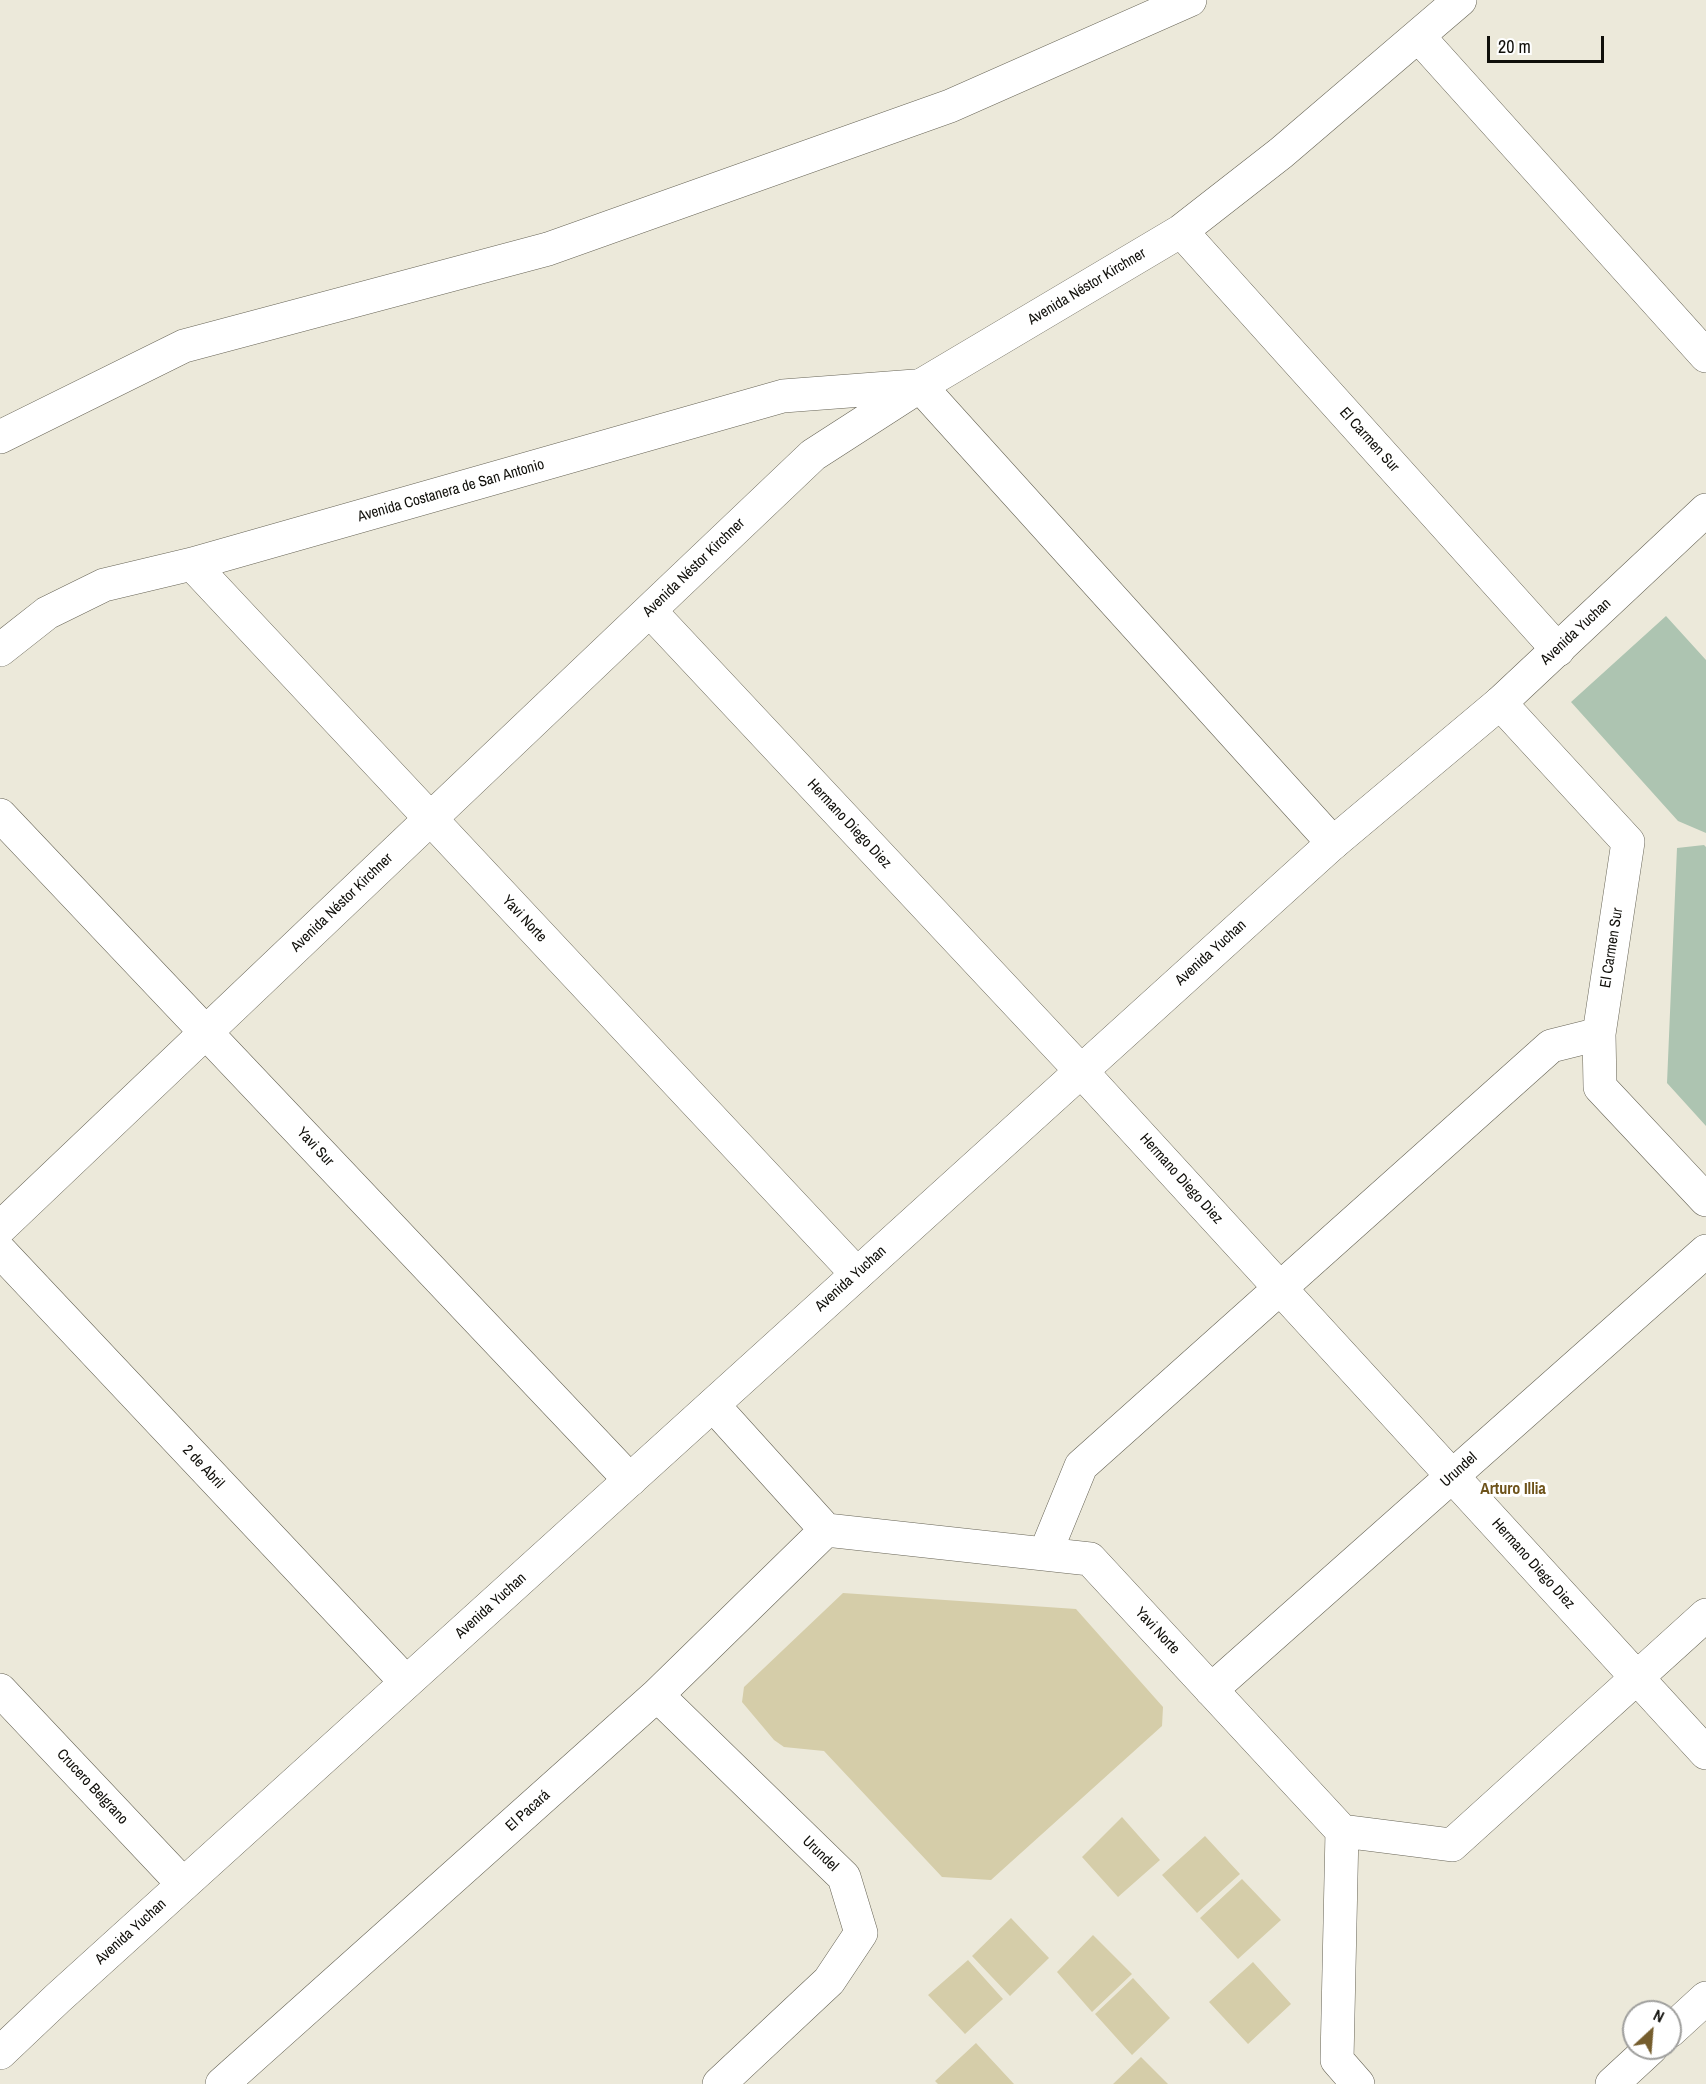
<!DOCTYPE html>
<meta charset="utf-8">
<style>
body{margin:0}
#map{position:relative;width:1706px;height:2084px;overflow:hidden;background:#ece9da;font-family:"Archivo Narrow",sans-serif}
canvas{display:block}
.north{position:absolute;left:1622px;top:2000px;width:60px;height:60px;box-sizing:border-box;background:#fff;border:2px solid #9f9f9d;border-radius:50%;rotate:26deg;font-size:16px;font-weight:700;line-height:24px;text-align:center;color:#100f0a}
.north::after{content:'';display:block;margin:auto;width:21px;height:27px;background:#755d2d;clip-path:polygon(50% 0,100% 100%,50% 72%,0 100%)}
.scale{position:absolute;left:1487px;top:36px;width:117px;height:27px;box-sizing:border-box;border:3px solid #100f0a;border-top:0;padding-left:8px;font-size:18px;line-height:21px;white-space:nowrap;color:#100f0a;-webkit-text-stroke:4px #fff;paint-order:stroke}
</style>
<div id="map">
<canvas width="1706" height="2084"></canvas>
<div class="north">N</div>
<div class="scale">20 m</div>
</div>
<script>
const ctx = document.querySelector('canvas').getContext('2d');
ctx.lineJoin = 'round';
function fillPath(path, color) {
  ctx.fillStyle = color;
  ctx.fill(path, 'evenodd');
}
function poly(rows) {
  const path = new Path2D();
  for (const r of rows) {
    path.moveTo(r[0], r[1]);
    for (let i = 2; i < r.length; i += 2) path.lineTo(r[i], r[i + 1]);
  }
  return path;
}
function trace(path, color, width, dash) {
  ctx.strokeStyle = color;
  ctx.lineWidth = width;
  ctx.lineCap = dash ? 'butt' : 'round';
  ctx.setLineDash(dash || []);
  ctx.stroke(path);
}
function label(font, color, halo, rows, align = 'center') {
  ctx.font = font + ' "Archivo Narrow",sans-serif';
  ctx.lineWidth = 6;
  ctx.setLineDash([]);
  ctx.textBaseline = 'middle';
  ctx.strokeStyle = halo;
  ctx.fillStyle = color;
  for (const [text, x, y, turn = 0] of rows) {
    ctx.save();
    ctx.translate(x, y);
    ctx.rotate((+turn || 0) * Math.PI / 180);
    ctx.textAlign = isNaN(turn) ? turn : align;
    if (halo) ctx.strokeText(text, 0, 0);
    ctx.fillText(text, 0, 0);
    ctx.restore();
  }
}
const green = poly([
 [1666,616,1706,660,1706,833,1678,821,1571,702],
 [1704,845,1706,847,1706,1126,1667,1083,1677,848]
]);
const building = poly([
 [843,1593,1076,1609,1163,1707,1162,1726,991,1880,942,1877,824,1751,784,1747,774,1740,742,1702,744,1687],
 [1122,1817,1160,1860,1118,1897,1082,1857],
 [1205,1836,1240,1874,1197,1913,1162,1875],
 [1242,1879,1281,1920,1238,1959,1200,1918],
 [1011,1918,1049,1958,1010,1996,972,1956],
 [1093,1935,1132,1974,1092,2012,1057,1972],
 [968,1960,1003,1999,965,2034,928,1995],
 [1253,1962,1291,2004,1248,2044,1209,2002],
 [1133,1978,1170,2018,1132,2055,1095,2014],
 [976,2043,1014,2084,938,2084,935,2081],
 [1141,2057,1168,2084,1113,2084]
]);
const minor = poly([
 [1419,37,1706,356],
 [1181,231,1558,650],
 [920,386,1333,843],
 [0,437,184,346,548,249,950,106,1190,0],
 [192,564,857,1274],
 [650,611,1081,1071,1706,1753],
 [0,650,47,613,104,585,192,564,783,396,915,386],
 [1500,703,1628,842,1599,1034,1600,1087,1706,1200],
 [0,815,630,1480],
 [0,1228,813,455,920,386,1181,231,1281,153,1460,0],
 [0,1251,406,1682],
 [713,1405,826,1530,1090,1559,1342,1831,1337,2060,1358,2084],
 [1045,1554,1081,1466,1551,1046,1599,1034],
 [0,1690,183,1884],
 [1211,1690,1706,1251],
 [657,1695,844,1877,861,1933,829,1981,719,2084],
 [1342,1831,1452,1845,1706,1615],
 [1670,2031,1706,1998],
 [222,2084,657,1695,826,1530],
 [1612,2084,1651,2048]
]);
const tertiary = poly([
 [0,2053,58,1998,1333,843,1500,703,1706,510]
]);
const streetNames = [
 ["Avenida Néstor Kirchner",1087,287,-31],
 ["El Carmen Sur",1369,440,48],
 ["Avenida Costanera de San Antonio",451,491,-16],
 ["Avenida Néstor Kirchner",694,568,-44],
 ["Avenida Yuchan",1576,632,-43],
 ["Hermano Diego Diez",849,824,47],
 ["Avenida Néstor Kirchner",342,903,-44],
 ["Yavi Norte",524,919,47],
 ["El Carmen Sur",1612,948,-81],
 ["Avenida Yuchan",1211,953,-42],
 ["Yavi Sur",315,1147,47],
 ["Hermano Diego Diez",1181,1179,48],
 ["Avenida Yuchan",851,1279,-42],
 ["2 de Abril",203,1467,47],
 ["Urundel",1459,1470,-42],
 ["Hermano Diego Diez",1533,1564,48],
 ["Avenida Yuchan",491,1606,-42],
 ["Yavi Norte",1157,1631,47],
 ["Crucero Belgrano",92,1787,47],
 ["El Pacará",528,1811,-42],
 ["Urundel",820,1854,44],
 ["Avenida Yuchan",131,1932,-42]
];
const neighbourhoodNames = [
 ["Arturo Illia",1513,1490]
];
fillPath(green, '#adc4b1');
fillPath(building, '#d5cda9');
trace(minor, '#676456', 34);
trace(tertiary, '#676456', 34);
trace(minor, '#fff', 33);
trace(tertiary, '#fff', 33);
label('15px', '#100f0a', '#fff', streetNames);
label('bold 16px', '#6d521a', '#fff', neighbourhoodNames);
</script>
